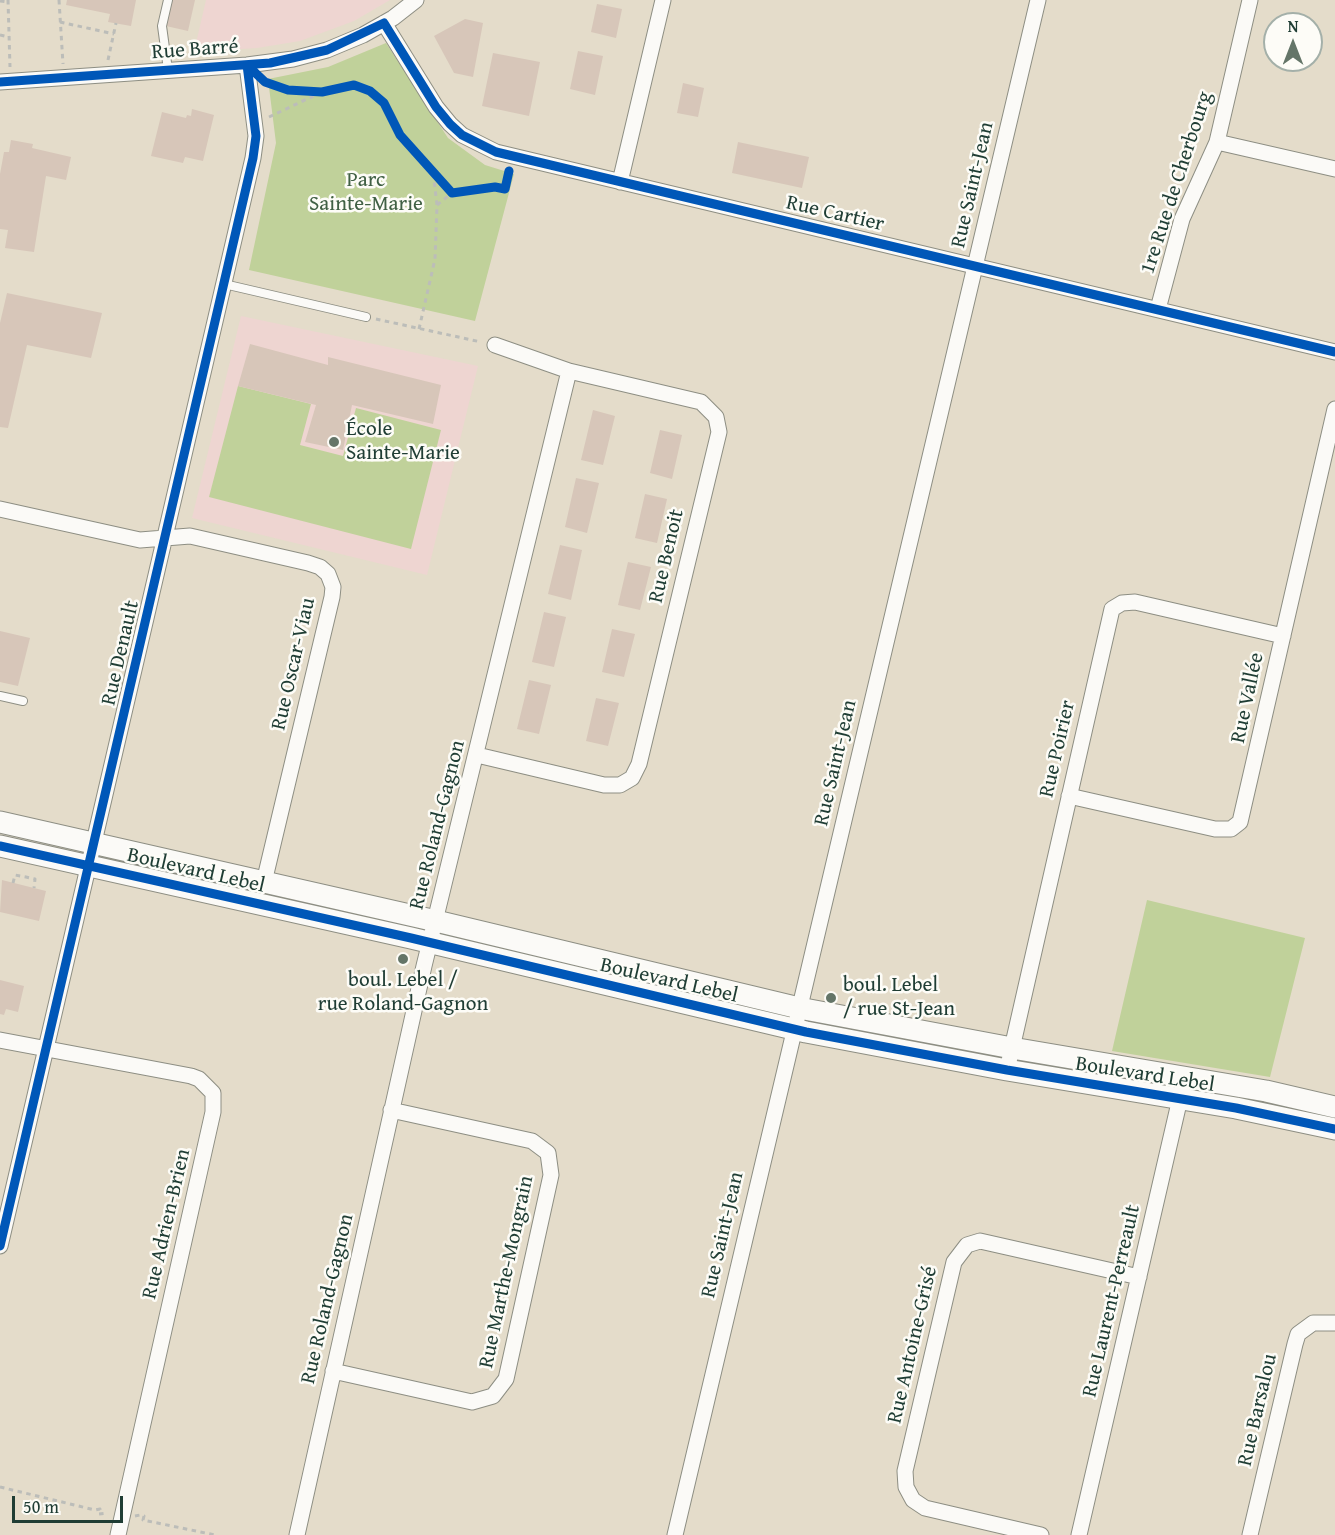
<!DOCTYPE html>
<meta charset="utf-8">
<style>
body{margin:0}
#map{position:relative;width:1335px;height:1535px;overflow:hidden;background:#e4dcca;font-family:"Gentium Book Plus",serif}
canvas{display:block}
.north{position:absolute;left:1263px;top:12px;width:60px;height:60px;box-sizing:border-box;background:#fdfcf7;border:2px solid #a4b0a9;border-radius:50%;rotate:0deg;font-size:16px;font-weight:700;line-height:24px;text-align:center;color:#1f3d34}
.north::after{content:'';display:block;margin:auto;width:21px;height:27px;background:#647568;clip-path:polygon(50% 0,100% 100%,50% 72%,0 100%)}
.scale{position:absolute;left:12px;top:1496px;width:111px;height:27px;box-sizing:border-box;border:3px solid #1f3d34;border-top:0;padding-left:8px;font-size:18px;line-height:21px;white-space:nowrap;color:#1f3d34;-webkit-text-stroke:4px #fdfcf7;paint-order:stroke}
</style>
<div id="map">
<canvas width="1335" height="1535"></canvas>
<div class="north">N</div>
<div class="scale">50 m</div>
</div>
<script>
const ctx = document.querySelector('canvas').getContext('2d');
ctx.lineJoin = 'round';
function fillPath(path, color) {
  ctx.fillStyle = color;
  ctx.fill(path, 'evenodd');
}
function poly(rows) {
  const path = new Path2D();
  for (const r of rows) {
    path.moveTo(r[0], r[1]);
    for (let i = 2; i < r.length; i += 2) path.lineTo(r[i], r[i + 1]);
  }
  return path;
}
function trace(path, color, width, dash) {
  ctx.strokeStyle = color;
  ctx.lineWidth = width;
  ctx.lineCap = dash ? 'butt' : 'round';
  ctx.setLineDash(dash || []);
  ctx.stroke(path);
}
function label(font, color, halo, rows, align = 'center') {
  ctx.font = font + ' "Gentium Book Plus",serif';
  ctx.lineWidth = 5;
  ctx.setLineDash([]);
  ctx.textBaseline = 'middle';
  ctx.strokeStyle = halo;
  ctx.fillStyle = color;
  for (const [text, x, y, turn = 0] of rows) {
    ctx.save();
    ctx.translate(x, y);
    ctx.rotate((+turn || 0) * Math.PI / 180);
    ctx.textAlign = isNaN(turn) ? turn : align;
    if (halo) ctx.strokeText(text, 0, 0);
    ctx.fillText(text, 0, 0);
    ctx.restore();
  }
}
const built = poly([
 [206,0,390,0,354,21,300,41,257,48,194,52],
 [241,316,478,366,427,575,192,518]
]);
const green = poly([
 [386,43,448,138,485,165,514,174,475,321,249,270,276,143,268,79,328,67],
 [238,386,311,404,300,445,343,456,356,408,441,430,411,549,209,497],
 [1147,900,1305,938,1270,1077,1112,1051]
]);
const building = poly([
 [67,0,136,0,131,26,108,22,110,14,66,5],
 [172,0,195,0,188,31,166,26],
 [597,4,622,9,616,38,591,32],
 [465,19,483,23,473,77,454,73,434,36],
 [578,51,603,56,595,95,570,89],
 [493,53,540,62,529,116,482,106],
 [683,83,704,88,698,117,677,113],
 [192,109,214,115,203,161,185,157,183,163,151,156,162,112,186,118,187,115,191,116],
 [11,140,33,144,32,148,71,157,66,180,46,176,34,252,5,248,8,230,0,229,0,174,4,152,9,152],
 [738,142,809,157,802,188,732,173],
 [7,293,102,313,91,358,27,345,8,428,0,427,0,323],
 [250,344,328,365,328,357,441,385,433,424,352,405,343,450,305,442,316,405,238,386],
 [593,410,615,416,603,465,581,460],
 [660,430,682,435,672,479,650,473],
 [576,478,599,483,587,533,565,527],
 [645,494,667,499,657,543,635,538],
 [560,545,582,550,571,600,548,594],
 [628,562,651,567,640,610,618,605],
 [544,612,566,617,554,667,532,662],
 [612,629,635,634,624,677,602,672],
 [0,631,30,638,18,686,0,682],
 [529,680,551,685,539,734,517,729],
 [596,698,619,703,608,746,586,741],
 [2,880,46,891,39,921,0,912],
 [0,980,24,986,18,1012,6,1009,4,1015,0,1014]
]);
const path = poly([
 [8,0,10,67],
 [59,0,63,64],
 [0,1,8,2],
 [60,22,114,34],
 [0,35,9,37],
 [108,60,116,23],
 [269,117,322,92],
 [437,205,452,193],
 [376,319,481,342],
 [419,329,435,259,437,205,433,172],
 [13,883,15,875,26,877,35,879,34,888],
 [0,1487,95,1510,100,1509,99,1514,108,1513],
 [135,1516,140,1515,144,1516,143,1520,215,1535]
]);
const lane = poly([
 [168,0,162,26,168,70],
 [224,284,366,317],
 [0,696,23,701]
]);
const street = poly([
 [384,23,436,107,450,124,462,135,496,152,1335,352],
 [0,82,247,65,293,59,327,50,363,35,393,18,416,0],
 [1217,142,1335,169],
 [620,182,663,0],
 [1158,309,1182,219,1217,142,1250,0],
 [0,509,140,540,190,536,308,563,320,567,328,574,333,587,332,597,264,882],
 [477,755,604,785,620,785,632,778,639,764,719,432,716,417,701,402,569,371,495,345],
 [1069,796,1215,829,1231,829,1240,822,1335,409],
 [0,1040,191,1076,199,1079,213,1093,213,1112,118,1535],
 [1007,1070,1112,609,1122,603,1135,602,1283,636],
 [0,1246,253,158,256,136,247,65],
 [333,1371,472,1402,493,1396,506,1379,551,1175,548,1153,532,1141,391,1110],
 [297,1535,424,966,569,371],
 [675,1535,1038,0],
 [1041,1535,925,1508,913,1500,906,1487,905,1471,954,1262,967,1245,980,1241,1139,1277],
 [1079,1535,1185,1077],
 [1250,1535,1295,1344,1298,1334,1313,1323,1335,1323]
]);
const secondary = poly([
 [0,822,436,921,799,1008,1012,1048,1266,1091,1335,1107],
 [0,846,411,938,806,1032,1007,1070,1236,1108,1335,1129]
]);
const cycleway = poly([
 [247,65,265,82,288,90,322,92,354,85,370,91,384,103,400,135,452,193,495,187,505,189,509,171],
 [0,82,270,63,327,50,384,23,436,107,450,124,462,135,496,152,1335,352],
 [0,846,411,938,806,1032,1007,1070,1236,1108,1335,1129],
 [0,1246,253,158,256,136,247,65]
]);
const markers = [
 [334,442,6,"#647568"],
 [403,959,6,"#647568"],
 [831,998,6,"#647568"]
];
const streetNames = [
 ["Rue Barré",195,50,-4],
 ["1re Rue de Cherbourg",1177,183,-72],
 ["Rue Saint-Jean",973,185,-77],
 ["Rue Cartier",835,214,13],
 ["Rue Benoit",667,556,-77],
 ["Rue Denault",121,653,-77],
 ["Rue Oscar-Viau",294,664,-77],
 ["Rue Vallée",1248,698,-78],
 ["Rue Poirier",1058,749,-77],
 ["Rue Saint-Jean",836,763,-77],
 ["Rue Roland-Gagnon",438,825,-76],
 ["Boulevard Lebel",196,871,13],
 ["Boulevard Lebel",669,981,13],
 ["Boulevard Lebel",1145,1075,9],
 ["Rue Adrien-Brien",167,1224,-77],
 ["Rue Saint-Jean",723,1235,-77],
 ["Rue Marthe-Mongrain",507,1272,-78],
 ["Rue Roland-Gagnon",328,1299,-77],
 ["Rue Laurent-Perreault",1112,1301,-77],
 ["Rue Antoine-Grisé",913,1345,-77],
 ["Rue Barsalou",1258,1410,-77]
];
const parkNames = [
 ["Parc",366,181],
 ["Sainte-Marie",366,205]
];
const poiNames = [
 ["École",346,430],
 ["Sainte-Marie",346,454],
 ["boul. Lebel /",403,981,"center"],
 ["rue Roland-Gagnon",403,1005,"center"],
 ["boul. Lebel",843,986],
 ["/ rue St-Jean",843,1010]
];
fillPath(built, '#eed5d1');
fillPath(green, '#c0d19a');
fillPath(building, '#d7c6b9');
trace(lane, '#8d8e83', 10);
trace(street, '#8d8e83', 17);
trace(secondary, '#8d8e83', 23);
trace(path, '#bcbdb9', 3, [4.5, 4.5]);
trace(lane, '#fbfaf7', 8);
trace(street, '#fbfaf7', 15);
trace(secondary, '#fbfaf7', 21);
trace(cycleway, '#0057b8', 9);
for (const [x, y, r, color] of markers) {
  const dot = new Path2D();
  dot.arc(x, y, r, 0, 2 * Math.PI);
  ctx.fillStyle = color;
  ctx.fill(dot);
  trace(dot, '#fdfcf7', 2);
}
label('21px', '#1f3d34', '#fdfcf7', streetNames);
label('21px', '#406044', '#fdfcf7', parkNames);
label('21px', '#1f3d34', '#fdfcf7', poiNames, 'left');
</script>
